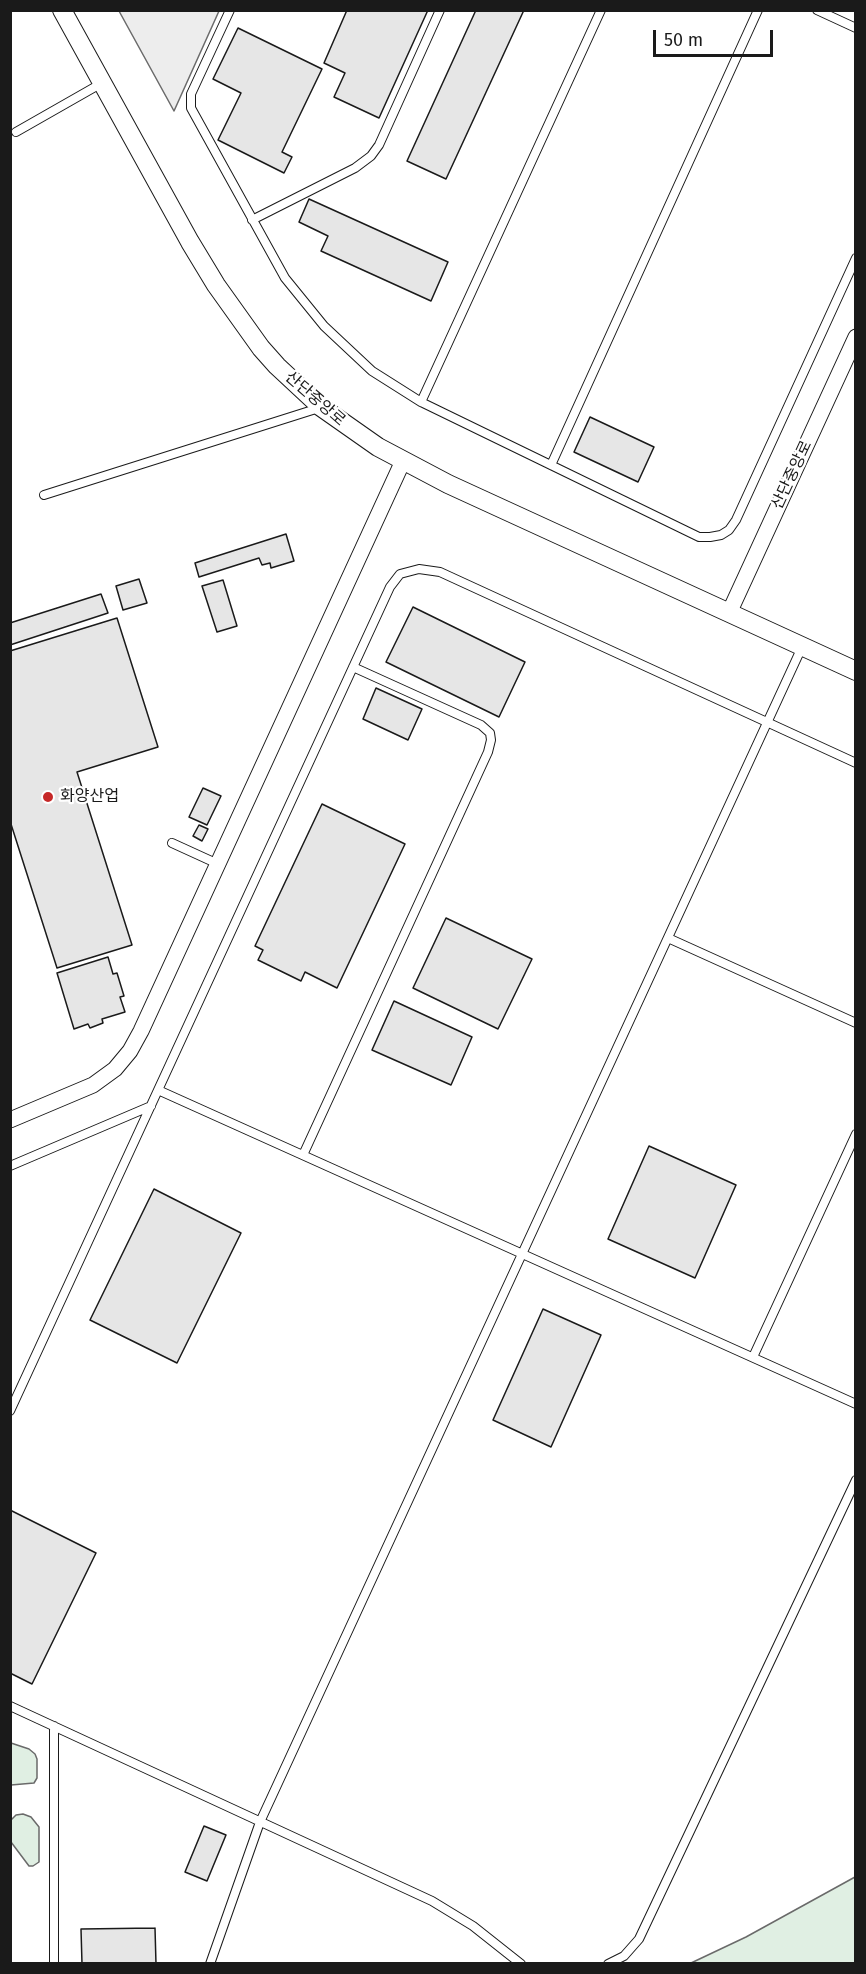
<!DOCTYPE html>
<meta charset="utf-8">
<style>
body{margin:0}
#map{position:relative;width:866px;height:1974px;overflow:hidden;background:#fff;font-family:"Fira Sans",sans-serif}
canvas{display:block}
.frame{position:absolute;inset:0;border:12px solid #1a1a1a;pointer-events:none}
.scale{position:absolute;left:653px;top:30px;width:120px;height:27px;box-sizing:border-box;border:3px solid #1a1a1a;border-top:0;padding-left:8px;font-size:18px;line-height:21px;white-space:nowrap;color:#1a1a1a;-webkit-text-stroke:4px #fff;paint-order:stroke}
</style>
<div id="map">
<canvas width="866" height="1974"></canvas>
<div class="frame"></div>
<div class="scale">50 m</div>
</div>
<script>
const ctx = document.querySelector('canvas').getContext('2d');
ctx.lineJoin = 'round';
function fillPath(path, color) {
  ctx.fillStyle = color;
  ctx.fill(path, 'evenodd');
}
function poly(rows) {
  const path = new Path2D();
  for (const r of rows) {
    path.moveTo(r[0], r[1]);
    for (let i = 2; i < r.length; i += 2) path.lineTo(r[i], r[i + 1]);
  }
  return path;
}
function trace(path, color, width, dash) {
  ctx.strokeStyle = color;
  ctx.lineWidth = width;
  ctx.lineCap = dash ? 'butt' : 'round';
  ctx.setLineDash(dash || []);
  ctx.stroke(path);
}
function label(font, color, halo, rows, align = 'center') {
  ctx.font = font + ' "Fira Sans","Noto Sans KR",sans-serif';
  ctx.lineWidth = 4.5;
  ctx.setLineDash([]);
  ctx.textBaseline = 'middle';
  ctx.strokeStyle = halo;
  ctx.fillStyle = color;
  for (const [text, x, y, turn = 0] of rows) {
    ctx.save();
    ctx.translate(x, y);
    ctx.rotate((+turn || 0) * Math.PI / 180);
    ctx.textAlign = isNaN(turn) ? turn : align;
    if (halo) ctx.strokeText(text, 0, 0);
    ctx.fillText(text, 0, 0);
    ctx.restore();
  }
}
const green = poly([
 [11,1743,29,1749,35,1754,37,1759,37,1778,34,1783,11,1785,11,1743],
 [23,1814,31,1817,39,1827,39,1862,33,1866,29,1866,11,1842,11,1820,16,1815,23,1814],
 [855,1877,855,1963,691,1963,746,1937,855,1877]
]);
const parking = poly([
 [119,11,219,11,174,111,119,11]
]);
const building = poly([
 [347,10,428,10,379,118,334,97,345,73,324,63,347,10],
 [476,10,524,10,446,179,407,161,476,10],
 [238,28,322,69,282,152,292,157,284,173,218,140,241,93,213,79,238,28],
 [309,199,448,262,431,301,321,251,328,236,299,222,309,199],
 [590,417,654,447,638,482,574,452,590,417],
 [286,534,294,561,271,568,270,563,262,565,259,558,199,577,195,563,286,534],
 [139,579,147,603,123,610,116,586,139,579],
 [223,580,237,626,217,632,202,586,223,580],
 [101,594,108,613,10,645,10,623,101,594],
 [413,607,525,662,499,717,386,662,413,607],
 [117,618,158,747,77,772,132,945,57,968,10,821,10,651,117,618],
 [376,688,422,709,408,740,363,719,376,688],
 [203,788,221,796,207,825,189,817,203,788],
 [322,804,405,844,337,988,305,972,301,981,258,960,263,950,255,946,322,804],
 [199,825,208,829,202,841,193,836,199,825],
 [446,918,532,959,498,1029,413,988,446,918],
 [108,957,113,974,117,973,124,996,120,997,125,1012,102,1019,103,1023,90,1028,88,1024,74,1029,57,973,108,957],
 [394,1001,472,1037,451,1085,372,1050,394,1001],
 [649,1146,736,1185,695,1278,608,1239,649,1146],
 [154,1189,241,1233,177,1363,90,1320,154,1189],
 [543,1309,601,1335,551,1447,493,1420,543,1309],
 [10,1510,96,1553,32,1684,10,1673,10,1510],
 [204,1826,226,1835,207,1881,185,1872,204,1826],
 [155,1928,156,1964,82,1964,81,1929,155,1928]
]);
const service = poly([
 [230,10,191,94,191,108,285,278,324,326,372,371,421,402,699,537,710,537,721,535,729,530,736,520,856,258],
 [817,10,856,28],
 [16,132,102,83],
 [252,220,355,168,371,156,379,145,440,10],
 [421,402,601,10],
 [551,465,758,10],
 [44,495,319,408],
 [172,843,218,864],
 [668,938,856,1023],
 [158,1090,856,1404],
 [303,1155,488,752,491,740,490,733,481,725,353,667],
 [10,1166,151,1106],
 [753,1357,856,1134],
 [10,1411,390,587,400,574,419,569,440,572,856,763],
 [10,1706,432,1901,473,1926,521,1964],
 [54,1726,54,1964],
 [210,1964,260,1822,802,647],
 [608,1964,624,1956,639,1939,856,1480]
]);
const minor = poly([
 [729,613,856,337],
 [10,1120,93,1085,115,1069,130,1051,141,1031,403,461]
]);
const tertiary = poly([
 [62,10,190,242,216,285,261,348,277,366,321,407,378,447,448,484,856,671]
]);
const markers = [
 [48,797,6,"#c62828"]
];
const streetNames = [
 ["산단중앙로",315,399,41],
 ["산단중앙로",792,475,-65]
];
const poiNames = [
 ["화양산업",60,797]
];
fillPath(green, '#e0efe3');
trace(green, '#6a6a6a', 1.5);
fillPath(parking, '#ededed');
trace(parking, '#6a6a6a', 1.5);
fillPath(building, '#e6e6e6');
trace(building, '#1a1a1a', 1.5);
trace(service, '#1a1a1a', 10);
trace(minor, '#1a1a1a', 17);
trace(tertiary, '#1a1a1a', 20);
trace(service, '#fff', 8);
trace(minor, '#fff', 15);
trace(tertiary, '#fff', 18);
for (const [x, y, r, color] of markers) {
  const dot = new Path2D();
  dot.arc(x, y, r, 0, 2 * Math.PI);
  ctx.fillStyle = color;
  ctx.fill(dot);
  trace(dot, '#fff', 2);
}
label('16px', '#1a1a1a', '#fff', streetNames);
label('16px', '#1a1a1a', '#fff', poiNames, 'left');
</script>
